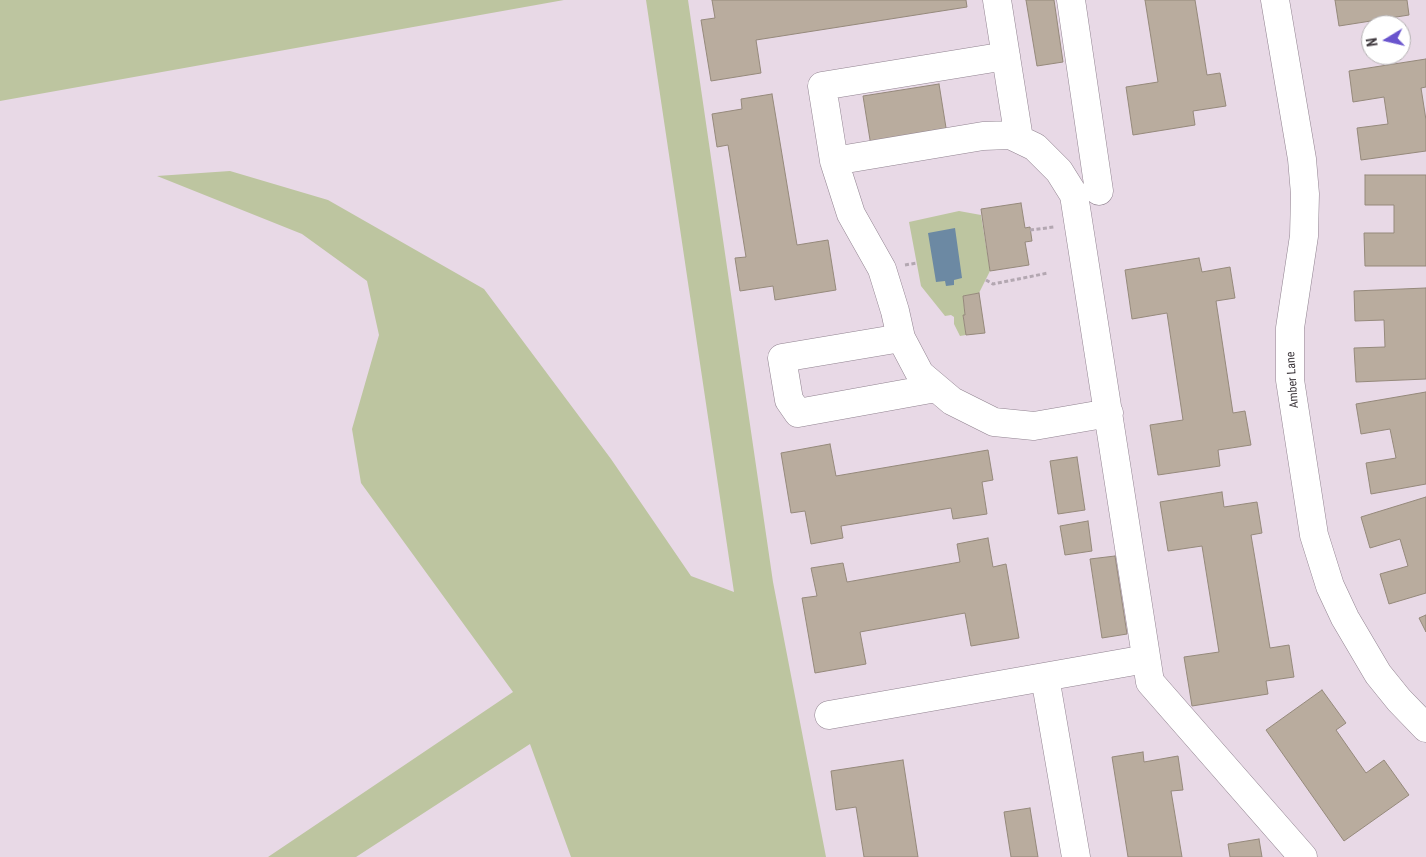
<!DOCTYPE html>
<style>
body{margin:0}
#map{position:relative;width:1426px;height:857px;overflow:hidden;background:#e8d9e6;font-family:"Roboto Condensed",sans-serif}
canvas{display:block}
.north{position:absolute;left:1361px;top:15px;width:50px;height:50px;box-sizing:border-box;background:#fff;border:1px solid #b3b0b2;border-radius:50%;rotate:261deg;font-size:14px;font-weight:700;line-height:20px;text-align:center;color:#403a3f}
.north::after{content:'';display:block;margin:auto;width:18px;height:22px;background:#6954cd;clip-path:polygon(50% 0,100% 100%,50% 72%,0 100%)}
</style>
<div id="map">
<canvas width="1426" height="857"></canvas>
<div class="north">N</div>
</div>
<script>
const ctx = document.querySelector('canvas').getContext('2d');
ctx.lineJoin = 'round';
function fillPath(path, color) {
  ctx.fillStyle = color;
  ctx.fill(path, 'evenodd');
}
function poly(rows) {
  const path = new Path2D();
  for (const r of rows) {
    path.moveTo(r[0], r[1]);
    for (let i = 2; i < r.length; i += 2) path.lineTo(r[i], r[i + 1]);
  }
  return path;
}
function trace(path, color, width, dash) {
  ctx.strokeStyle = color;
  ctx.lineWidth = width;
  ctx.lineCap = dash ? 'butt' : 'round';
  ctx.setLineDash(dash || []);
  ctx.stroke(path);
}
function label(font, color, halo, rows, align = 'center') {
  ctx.font = font + ' "Roboto Condensed",sans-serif';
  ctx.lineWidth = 5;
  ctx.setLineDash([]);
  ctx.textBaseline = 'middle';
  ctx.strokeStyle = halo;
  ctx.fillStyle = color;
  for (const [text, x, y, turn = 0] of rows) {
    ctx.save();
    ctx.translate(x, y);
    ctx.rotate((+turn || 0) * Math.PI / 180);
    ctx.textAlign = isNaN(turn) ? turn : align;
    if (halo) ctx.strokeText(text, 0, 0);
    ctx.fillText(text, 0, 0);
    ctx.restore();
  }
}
const green = poly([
 [0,0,564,0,0,101],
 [646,0,688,0,773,582,826,857,571,857,530,744,356,857,268,857,513,692,361,483,352,429,379,335,367,281,302,234,157,176,230,171,328,200,484,289,611,459,691,576,734,592],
 [959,211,981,215,990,271,979,293,963,296,965,315,963,316,966,335,960,336,954,324,954,317,951,315,945,316,921,286,909,222]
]);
const water = poly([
 [955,228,962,278,954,280,954,285,946,286,945,281,936,282,928,233]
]);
const building = poly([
 [712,0,966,0,967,7,756,40,761,73,711,81,701,20,715,18,712,0],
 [1026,0,1054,0,1063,62,1037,66,1026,0],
 [1145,0,1195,0,1207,75,1220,73,1226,106,1193,111,1195,125,1133,135,1126,87,1158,82,1145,0],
 [1335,0,1407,0,1409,15,1339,26,1335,0],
 [1426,59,1426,87,1421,88,1426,120,1426,151,1361,160,1357,128,1388,124,1384,97,1353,102,1349,71,1426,59],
 [939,84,947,134,871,146,863,96,939,84],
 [772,94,797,245,828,240,836,290,775,300,773,286,740,291,735,258,746,257,728,145,717,147,712,114,742,109,741,99,772,94],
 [1365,175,1426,175,1426,266,1365,266,1364,233,1394,233,1394,205,1365,205,1365,175],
 [1021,203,1025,228,1030,227,1032,241,1025,242,1029,265,990,271,981,209,1021,203],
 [1199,258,1202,272,1230,267,1235,298,1216,301,1233,413,1245,411,1251,445,1218,450,1220,466,1158,475,1150,425,1183,420,1167,313,1132,319,1125,270,1199,258],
 [1426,288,1426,379,1356,382,1354,348,1385,347,1384,320,1355,321,1354,291,1426,288],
 [979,293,985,333,966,335,963,315,965,315,963,296,979,293],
 [1426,392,1426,484,1371,494,1366,463,1396,458,1390,429,1361,434,1356,404,1426,392],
 [830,444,836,476,988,450,993,480,982,482,987,514,953,519,951,508,841,526,843,538,811,544,805,511,791,513,781,453,830,444],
 [1077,457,1085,510,1058,514,1050,461,1077,457],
 [1222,492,1224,507,1257,502,1262,533,1251,535,1270,648,1289,645,1294,677,1266,681,1268,694,1192,706,1184,657,1219,652,1202,546,1168,551,1160,502,1222,492],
 [1426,497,1426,593,1389,604,1380,574,1408,566,1400,539,1370,548,1361,517,1426,497],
 [1088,521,1092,551,1065,555,1060,526,1088,521],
 [988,538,993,567,1006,564,1019,638,971,646,965,613,860,632,866,664,815,673,802,598,817,596,811,568,843,563,847,582,960,562,957,544,988,538],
 [1115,556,1127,634,1102,638,1090,559,1115,556],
 [1426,615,1426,632,1419,618,1426,615],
 [1322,690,1346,723,1336,730,1366,773,1384,760,1409,795,1344,841,1266,730,1322,690],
 [1143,752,1144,762,1178,756,1183,790,1171,791,1182,857,1128,857,1112,757,1143,752],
 [903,760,918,857,864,857,856,807,836,810,831,771,903,760],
 [1030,808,1038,857,1011,857,1004,812,1030,808],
 [1259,839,1262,857,1230,857,1228,844,1259,839]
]);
const path = poly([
 [1030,230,1054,227],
 [905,265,917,263],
 [986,280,993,284,1048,273]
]);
const minor = poly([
 [997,0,1019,139],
 [1071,0,1099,191],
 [1275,0,1302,159,1305,194,1304,236,1290,328,1290,380,1314,535,1330,586,1345,618,1378,674,1399,700,1426,728],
 [1006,56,822,86,834,161,851,214,882,269,895,311,901,338,920,374,952,401,994,422,1034,426,1109,413],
 [834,161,983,136,1010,135,1035,147,1059,171,1074,195,1150,682,1303,857],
 [901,338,782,358,789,400,798,413,936,388],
 [1045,677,1076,857],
 [829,715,1146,659]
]);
const streetNames = [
 ["Amber Lane",1293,380,-94]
];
fillPath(green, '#bdc5a0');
fillPath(water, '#6c89a3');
fillPath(building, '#b9ac9e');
trace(building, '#95897b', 1);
trace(minor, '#918390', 29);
trace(path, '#b3a7b1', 3, [4, 2.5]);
trace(minor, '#fff', 28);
label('12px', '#403a3f', '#fff', streetNames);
</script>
